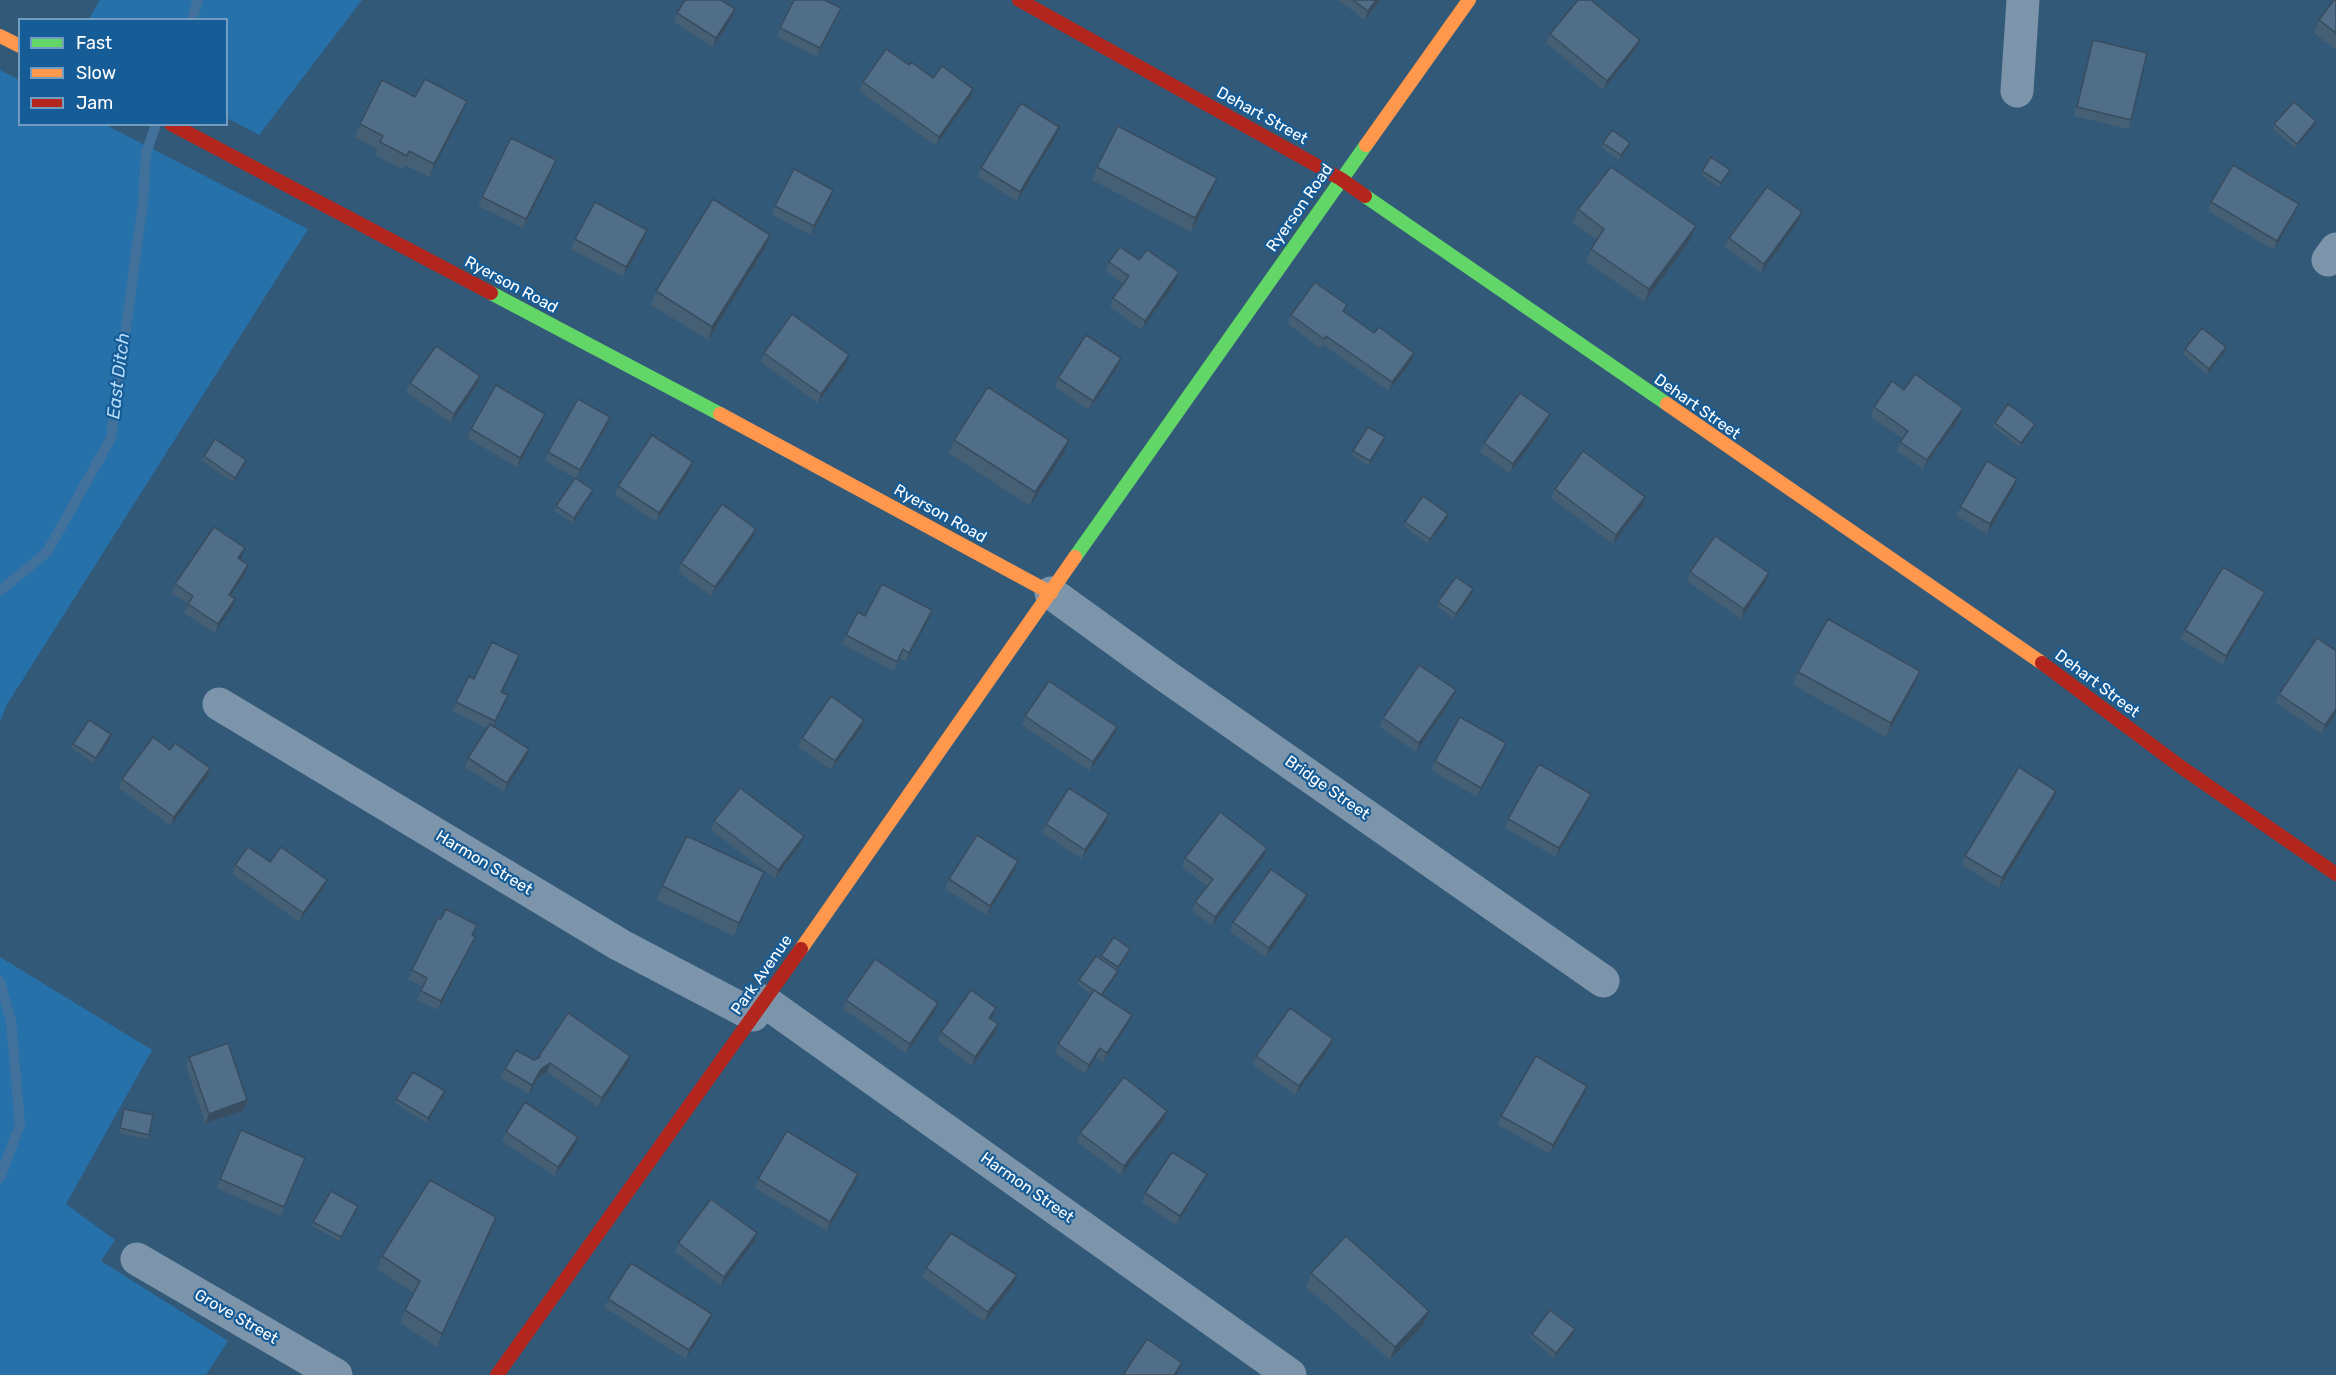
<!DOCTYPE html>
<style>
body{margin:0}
#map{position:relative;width:2336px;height:1375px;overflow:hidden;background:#335979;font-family:Rubik,sans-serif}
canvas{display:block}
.legend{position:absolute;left:18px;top:18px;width:210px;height:108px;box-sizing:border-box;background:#165c96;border:2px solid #739dc0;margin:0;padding:8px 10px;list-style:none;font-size:18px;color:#fff}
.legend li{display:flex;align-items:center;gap:12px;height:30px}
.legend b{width:30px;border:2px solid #739dc0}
</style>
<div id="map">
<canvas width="2336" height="1375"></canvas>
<ul class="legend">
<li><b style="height:8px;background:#63d668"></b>Fast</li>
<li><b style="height:8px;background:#ff974d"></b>Slow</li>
<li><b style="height:8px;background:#b3261e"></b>Jam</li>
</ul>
</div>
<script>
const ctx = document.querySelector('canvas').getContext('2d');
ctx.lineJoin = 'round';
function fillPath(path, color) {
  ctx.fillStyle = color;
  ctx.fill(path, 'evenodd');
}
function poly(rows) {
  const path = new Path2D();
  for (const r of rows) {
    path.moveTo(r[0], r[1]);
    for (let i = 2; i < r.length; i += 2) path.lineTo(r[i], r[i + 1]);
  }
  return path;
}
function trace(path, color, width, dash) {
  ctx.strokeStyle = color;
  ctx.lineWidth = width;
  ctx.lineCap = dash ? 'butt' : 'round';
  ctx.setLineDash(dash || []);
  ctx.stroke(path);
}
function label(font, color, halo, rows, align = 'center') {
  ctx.font = font + ' Rubik,sans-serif';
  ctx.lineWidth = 4.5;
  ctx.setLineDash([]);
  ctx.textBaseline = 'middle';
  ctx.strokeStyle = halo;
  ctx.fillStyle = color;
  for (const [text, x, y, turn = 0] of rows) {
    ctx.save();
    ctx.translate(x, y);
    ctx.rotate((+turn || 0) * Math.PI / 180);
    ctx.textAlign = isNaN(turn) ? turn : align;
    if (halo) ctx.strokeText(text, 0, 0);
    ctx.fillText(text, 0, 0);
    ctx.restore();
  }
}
const green = poly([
 [100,0,362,0,259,135,227,118,226,20,89,19],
 [0,70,19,80,20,124,106,125,308,229,6,706,0,722],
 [0,957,152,1050,66,1204,115,1240,101,1261,228,1341,206,1375,0,1375]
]);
const stream = poly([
 [192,20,198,0],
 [0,591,47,552,111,438,143,202,146,153,156,124],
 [0,981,11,1021,20,1124,0,1178]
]);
const street = poly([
 [2017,91,2023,0],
 [2328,260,2336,249],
 [1051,593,1163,674,1603,981],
 [219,704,620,945,753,1015],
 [764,1001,1290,1375],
 [137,1259,336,1375]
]);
const fast = poly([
 [1365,196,1667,404],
 [491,293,720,414],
 [1075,557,1366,145]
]);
const slow = poly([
 [0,36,20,46],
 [1366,145,1469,0],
 [1667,404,2042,663],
 [720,414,1051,593],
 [801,949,1075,557]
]);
const jam = poly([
 [1019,0,1341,179,1365,196],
 [171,124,491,293],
 [2042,663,2181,767,2336,874],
 [497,1375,801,949]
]);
const wall = poly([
 [1338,0,1380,0,1365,20],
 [2336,0,2336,50,2314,33,2319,20],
 [735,9,732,18,713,47,674,22,677,13],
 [837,17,817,57,777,37,780,28],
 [1550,34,1640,40,1636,49,1603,90,1546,43],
 [2093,40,2131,120,2128,129,2074,116,2090,50],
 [909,65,970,98,936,146,859,91,863,82],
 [415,97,462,114,429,177,405,165,402,169,375,155,377,149,355,137,360,124],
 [2274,124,2315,125,2295,148,2273,129],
 [1056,136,1017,201,978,177,981,168],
 [1603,143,1629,147,1619,160,1602,148],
 [1097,167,1212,191,1191,232,1092,180],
 [553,169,523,228,478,206,482,197],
 [1730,170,1728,174,1719,187,1701,175,1702,171],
 [833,190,830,199,811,235,772,215,775,206],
 [2211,202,2299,204,2295,213,2274,250,2208,211],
 [1578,209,1691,239,1645,302,1586,262,1591,249,1597,240,1573,223],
 [1802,212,1799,221,1761,273,1725,247,1729,238],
 [647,230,644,239,623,277,571,249,575,239],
 [765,248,708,340,651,305,656,291],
 [1139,260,1176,281,1142,330,1110,307,1113,298,1123,284,1106,271,1109,262],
 [1291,315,1411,362,1389,391,1323,345,1320,348,1288,324],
 [2185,349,2225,352,2207,374,2183,354],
 [764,353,846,364,818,403,761,362],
 [1118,367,1089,410,1055,387,1058,378],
 [480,376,477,385,451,423,406,392,410,383],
 [1904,390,1963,408,1960,417,1923,469,1897,451,1900,442,1903,439,1871,417,1874,407],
 [545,414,542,423,517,467,467,438,471,429],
 [1550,414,1546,423,1510,474,1480,452,1484,443],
 [610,417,607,426,576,479,593,490,591,494,573,523,554,511,556,506,575,478,545,461,548,452],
 [1995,423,2035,424,2033,429,2020,447,1993,427],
 [1385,437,1383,442,1369,466,1352,455,1353,451],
 [954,440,1069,440,1064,453,1030,506,949,453],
 [204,456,245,465,233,482,202,461],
 [693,462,690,471,656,522,615,495,618,486],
 [2014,488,1987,534,1957,516,1960,507],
 [1555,489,1645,497,1642,506,1613,544,1551,498],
 [1448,514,1447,519,1428,544,1404,526,1405,522],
 [753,538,711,596,678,572,681,563],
 [245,548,240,560,245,574,231,596,235,599,232,608,215,633,184,613,188,604,172,593,175,584],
 [1690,572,1766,582,1741,619,1687,581],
 [2265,592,2261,601,2223,665,2181,639,2185,630],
 [1472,594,1454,619,1437,606,1438,602],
 [932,610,929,619,906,662,900,658,894,671,842,644,846,635,865,616],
 [516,665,502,692,508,695,505,704,493,726,526,758,504,792,465,767,468,758,488,729,452,711,456,702,474,679],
 [1798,672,1915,684,1886,737,1793,685],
 [2279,694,2336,713,2322,734,2276,703],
 [1452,699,1416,752,1380,727,1383,718],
 [1025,716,1117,727,1114,736,1090,771,1022,725],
 [864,720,861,729,831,770,798,747,802,738],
 [110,739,94,763,71,748,73,744],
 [1506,743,1503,752,1477,797,1431,770,1435,761],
 [170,750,210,768,207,777,171,826,119,788,122,779],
 [2053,800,1999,888,1962,865,1965,856],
 [1587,803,1556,857,1505,828,1508,819],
 [714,821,804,836,800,845,775,879,711,830],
 [1106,823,1082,859,1042,833,1046,824],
 [1267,848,1264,857,1212,926,1192,911,1195,902,1207,886,1182,867,1185,858],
 [270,862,327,880,323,889,299,922,232,874,235,865],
 [1015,870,987,915,945,889,949,879],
 [764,872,759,885,734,936,657,900,662,886],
 [1304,904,1266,957,1230,932,1233,922],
 [473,936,475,937,471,946,438,1010,417,1000,423,987,408,979,412,970],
 [1130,949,1129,953,1117,971,1118,971,1116,976,1102,996,1132,1015,1128,1024,1103,1062,1096,1057,1085,1074,1055,1053,1058,1044,1091,994,1078,985,1079,980,1100,959,1101,956],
 [846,1000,938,1003,935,1012,906,1053,843,1009],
 [996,1008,991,1019,998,1024,995,1033,972,1066,938,1041,941,1032],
 [1333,1039,1330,1048,1295,1095,1253,1065,1256,1056],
 [539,1056,627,1065,598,1107,547,1072,538,1078,529,1094,501,1078,505,1069,534,1060,538,1058],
 [189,1057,247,1100,244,1110,205,1123,186,1066],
 [1584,1095,1550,1154,1498,1125,1501,1116],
 [443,1096,427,1123,395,1103,396,1099],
 [124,1109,149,1135,148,1139,119,1133],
 [1167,1111,1164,1120,1121,1175,1077,1142,1080,1133],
 [506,1132,575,1146,555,1176,502,1141],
 [305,1158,281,1216,216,1188,220,1179],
 [858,1174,855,1183,827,1231,755,1188,758,1179],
 [1207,1174,1203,1183,1176,1225,1142,1202,1145,1193],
 [357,1211,339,1241,312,1226,313,1222],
 [496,1217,491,1231,437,1347,400,1323,405,1310,414,1293,377,1269,382,1256],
 [754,1242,721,1286,675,1252,678,1243],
 [926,1268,1017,1275,1014,1284,985,1322,922,1277],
 [1311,1273,1429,1311,1424,1324,1390,1360,1306,1287],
 [608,1299,712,1314,709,1323,686,1359,605,1308],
 [1532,1334,1573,1334,1554,1358,1530,1338]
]);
const shadedWall = poly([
 [1376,0,1380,0,1365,20,1368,11],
 [841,8,837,17,817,57,820,48],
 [735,9,732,18,713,47,716,38],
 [1640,40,1636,49,1603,90,1607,81],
 [973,89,970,98,936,146,939,137],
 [467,101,462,114,429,177,434,164],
 [2316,121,2315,125,2295,148,2297,144],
 [1059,127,1056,136,1017,201,1020,192],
 [1630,143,1629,147,1619,160,1621,155],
 [556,160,553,169,523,228,526,219],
 [1730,170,1728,174,1719,187,1721,183],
 [1217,178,1212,191,1191,232,1195,218],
 [833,190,830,199,811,235,814,226],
 [2299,204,2295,213,2274,250,2277,241],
 [1802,212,1799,221,1761,273,1764,264],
 [1696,226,1691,239,1645,302,1649,289],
 [647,230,644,239,623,277,626,267],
 [770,235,765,248,708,340,712,327],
 [1179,272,1176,281,1142,330,1145,321],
 [2226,347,2225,352,2207,374,2209,369],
 [1414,353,1411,362,1389,391,1392,382],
 [849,355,846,364,818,403,821,394],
 [1121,358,1118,367,1089,410,1093,401],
 [480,376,477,385,451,423,454,414],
 [1963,408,1960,417,1923,469,1927,460],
 [545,414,542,423,517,467,520,458],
 [1550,414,1546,423,1510,474,1513,464],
 [610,417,607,426,576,479,580,470],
 [2035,424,2033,429,2020,447,2021,443],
 [1385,437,1383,442,1369,466,1370,461],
 [1069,440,1064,453,1030,506,1035,492],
 [246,460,245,465,233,482,235,478],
 [693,462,690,471,656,522,659,513],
 [2017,479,2014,488,1987,534,1990,524],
 [593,490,591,494,573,523,574,518],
 [1645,497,1642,506,1613,544,1616,535],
 [1448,514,1447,519,1428,544,1430,539],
 [756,529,753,538,711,596,715,587],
 [245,548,242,557,235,567,238,558],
 [248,565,245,574,225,604,229,595],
 [1769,573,1766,582,1741,619,1744,609],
 [1473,589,1472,594,1454,619,1456,614],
 [2265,592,2261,601,2223,665,2226,656],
 [235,599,232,608,215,633,218,624],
 [932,610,929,619,906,662,909,653],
 [519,655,516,665,498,701,501,692],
 [1920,671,1915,684,1886,737,1891,723],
 [1456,690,1452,699,1416,752,1419,743],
 [508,695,505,704,491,730,495,721],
 [2336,709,2336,713,2322,734,2325,725],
 [864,720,861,729,831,770,835,761],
 [1117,727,1114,736,1090,771,1093,762],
 [111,734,110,739,94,763,96,758],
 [1506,743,1503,752,1477,797,1481,788],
 [529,749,526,758,504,792,507,783],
 [210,768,207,777,171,826,174,817],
 [2056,791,2053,800,1999,888,2002,878],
 [1591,794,1587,803,1556,857,1559,848],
 [1109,814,1106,823,1082,859,1085,850],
 [804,836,800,845,775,879,778,870],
 [1267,848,1264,857,1212,926,1215,917],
 [1018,861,1015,870,987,915,990,906],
 [764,872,759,885,734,936,739,923],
 [327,880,323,889,299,922,303,913],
 [1307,895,1304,904,1266,957,1269,948],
 [475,937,471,946,438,1010,441,1001],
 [1130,949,1129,953,1116,972,1118,967],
 [1118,971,1116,976,1099,1000,1101,995],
 [938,1003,935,1012,906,1053,910,1044],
 [996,1008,993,1017,986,1027,989,1018],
 [1132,1015,1128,1024,1103,1062,1107,1053],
 [998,1024,995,1033,972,1066,975,1057],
 [1333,1039,1330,1048,1295,1095,1299,1086],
 [1100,1048,1096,1057,1085,1074,1089,1065],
 [630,1056,627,1065,598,1107,602,1098],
 [550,1063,547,1072,538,1078,529,1094,532,1085,541,1069],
 [1587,1086,1584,1095,1550,1154,1553,1145],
 [445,1091,443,1096,427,1123,428,1118],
 [247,1100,244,1110,205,1123,209,1114],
 [1167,1111,1164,1120,1121,1175,1124,1166],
 [578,1137,575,1146,555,1176,558,1167],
 [858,1174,855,1183,827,1231,830,1222],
 [1207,1174,1203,1183,1176,1225,1180,1216],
 [358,1206,357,1211,339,1241,341,1237],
 [496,1217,491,1231,437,1347,442,1334],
 [757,1233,754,1242,721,1286,724,1277],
 [1017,1275,1014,1284,985,1322,988,1312],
 [1429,1311,1424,1324,1390,1360,1395,1347],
 [712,1314,709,1323,686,1359,689,1350],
 [1575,1329,1573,1334,1554,1358,1556,1353],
 [1182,1363,1178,1372,1177,1375,1174,1375]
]);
const building = poly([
 [685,0,721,0,735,9,716,38,677,13,685,0],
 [794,0,824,0,841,8,820,48,780,28,794,0],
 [1353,0,1376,0,1368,11,1353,0],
 [1578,0,1591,0,1640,40,1607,81,1550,34,1578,0],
 [2334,0,2336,0,2336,33,2319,20,2334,0],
 [2093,40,2147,53,2131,120,2077,107,2093,40],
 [886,49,909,65,911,62,933,78,942,66,973,89,939,137,863,82,886,49],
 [425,79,467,101,434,164,409,151,407,156,380,142,383,136,360,124,382,80,415,97,425,79],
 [2294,102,2316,121,2297,144,2274,124,2294,102],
 [1021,103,1059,127,1020,192,981,168,1021,103],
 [1118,126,1217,178,1195,218,1097,167,1118,126],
 [1612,130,1630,143,1621,155,1603,143,1612,130],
 [511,138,556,160,526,219,482,197,511,138],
 [1711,157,1730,170,1721,183,1702,171,1711,157],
 [2233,165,2299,204,2277,241,2211,202,2233,165],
 [1611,167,1696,226,1649,289,1591,249,1604,229,1578,209,1611,167],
 [794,169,833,190,814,226,775,206,794,169],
 [1767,187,1802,212,1764,264,1729,238,1767,187],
 [713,199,770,235,712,327,656,291,713,199],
 [595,202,647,230,626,267,575,239,595,202],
 [1120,247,1139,260,1147,250,1179,272,1145,321,1113,298,1129,276,1109,262,1120,247],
 [1315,282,1347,305,1343,311,1374,333,1379,327,1414,353,1392,382,1326,336,1324,339,1291,315,1315,282],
 [792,314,849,355,821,394,764,353,792,314],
 [2202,328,2226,347,2209,369,2185,349,2202,328],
 [1086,335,1121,358,1093,401,1058,378,1086,335],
 [436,346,480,376,454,414,410,383,436,346],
 [1915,374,1963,408,1927,460,1900,442,1908,431,1874,407,1892,381,1904,390,1915,374],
 [496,385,545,414,520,458,471,429,496,385],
 [988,387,1069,440,1035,492,954,440,988,387],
 [1520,393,1550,414,1513,464,1484,443,1520,393],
 [578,399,610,417,580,470,548,452,578,399],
 [2008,404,2035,424,2021,443,1995,423,2008,404],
 [1368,427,1385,437,1370,461,1353,451,1368,427],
 [652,435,693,462,659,513,618,486,652,435],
 [215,439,246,460,235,478,204,456,215,439],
 [1583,451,1645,497,1616,535,1555,489,1583,451],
 [1987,461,2017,479,1990,524,1960,507,1987,461],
 [575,478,593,490,574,518,556,506,575,478],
 [1423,496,1448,514,1430,539,1405,522,1423,496],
 [722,504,756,529,715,587,681,563,722,504],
 [214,527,245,548,238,558,248,565,229,595,235,599,218,624,188,604,193,596,175,584,214,527],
 [1715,536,1769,573,1744,609,1690,572,1715,536],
 [2223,567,2265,592,2226,656,2185,630,2223,567],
 [1456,577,1473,589,1456,614,1438,602,1456,577],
 [882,584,932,610,909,653,903,649,897,662,846,635,858,612,865,616,882,584],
 [1828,619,1920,671,1891,723,1798,672,1828,619],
 [2317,638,2336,651,2336,709,2325,725,2279,694,2317,638],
 [492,642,519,655,501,692,508,695,495,721,456,702,469,676,474,679,492,642],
 [1419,665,1456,690,1419,743,1383,718,1419,665],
 [1049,681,1117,727,1093,762,1025,716,1049,681],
 [831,696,864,720,835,761,802,738,831,696],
 [1460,717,1506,743,1481,788,1435,761,1460,717],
 [89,720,111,734,96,758,73,744,89,720],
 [490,724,529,749,507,783,468,758,490,724],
 [153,737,170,750,175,743,210,768,174,817,122,779,153,737],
 [1539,764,1591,794,1559,848,1508,819,1539,764],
 [2019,767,2056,791,2002,878,1965,856,2019,767],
 [740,788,804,836,778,870,714,821,740,788],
 [1069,788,1109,814,1085,850,1046,824,1069,788],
 [1220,812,1267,848,1215,917,1195,902,1213,879,1185,858,1220,812],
 [977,835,1018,861,990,906,949,879,977,835],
 [687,836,764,872,739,923,662,886,687,836],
 [248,847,270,862,281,847,327,880,303,913,235,865,248,847],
 [1271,869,1307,895,1269,948,1233,922,1271,869],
 [446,909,477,925,472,935,475,937,441,1001,421,991,427,978,412,970,438,918,441,919,446,909],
 [1114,937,1130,949,1118,967,1101,956,1114,937],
 [1096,956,1118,971,1101,995,1079,980,1096,956],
 [875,959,938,1003,910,1044,846,1000,875,959],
 [971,990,996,1008,989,1018,998,1024,975,1057,941,1032,971,990],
 [1094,990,1132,1015,1107,1053,1100,1048,1089,1065,1058,1044,1094,990],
 [1290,1008,1333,1039,1299,1086,1256,1056,1290,1008],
 [568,1013,630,1056,602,1098,550,1063,541,1069,532,1085,505,1069,516,1050,534,1060,540,1057,539,1056,568,1013],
 [228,1043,247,1100,209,1114,189,1057,228,1043],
 [1536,1056,1587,1086,1553,1145,1501,1116,1536,1056],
 [413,1072,445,1091,428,1118,396,1099,413,1072],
 [1124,1077,1167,1111,1124,1166,1080,1133,1124,1077],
 [525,1102,578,1137,558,1167,506,1132,525,1102],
 [124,1109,153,1115,149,1135,120,1128,124,1109],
 [241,1130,305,1158,284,1207,220,1179,241,1130],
 [787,1131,858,1174,830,1222,758,1179,787,1131],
 [1172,1152,1207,1174,1180,1216,1145,1193,1172,1152],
 [430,1180,496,1217,442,1334,405,1310,420,1281,382,1256,430,1180],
 [331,1191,358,1206,341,1237,313,1222,331,1191],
 [711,1199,757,1233,724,1277,678,1243,711,1199],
 [951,1233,1017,1275,988,1312,926,1268,951,1233],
 [1346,1236,1429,1311,1395,1347,1311,1273,1346,1236],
 [631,1263,712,1314,689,1350,608,1299,631,1263],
 [1550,1310,1575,1329,1556,1353,1532,1334,1550,1310],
 [1147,1339,1182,1363,1174,1375,1123,1375,1147,1339]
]);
const streetNames = [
 ["Dehart Street",1262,116,29],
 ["Ryerson Road",1300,208,-55],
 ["Ryerson Road",511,285,28],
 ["Dehart Street",1697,407,35],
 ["Ryerson Road",940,514,29],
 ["Dehart Street",2097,684,37],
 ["Bridge Street",1327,788,35],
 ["Harmon Street",484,863,31],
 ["Park Avenue",762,975,-55],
 ["Harmon Street",1027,1188,35],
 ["Grove Street",236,1317,30]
];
const waterNames = [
 ["East Ditch",119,376,-83]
];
fillPath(green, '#2771aa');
trace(stream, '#42729b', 10);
trace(street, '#7c95ab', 33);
trace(fast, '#63d668', 14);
trace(slow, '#ff974d', 14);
trace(jam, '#b3261e', 14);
fillPath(wall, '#455f75');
fillPath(shadedWall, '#384d5f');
fillPath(building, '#506e88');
trace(building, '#384d5f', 1.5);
label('16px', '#fff', '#165c96', streetNames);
label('italic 18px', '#b3dbf8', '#165c96', waterNames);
</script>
